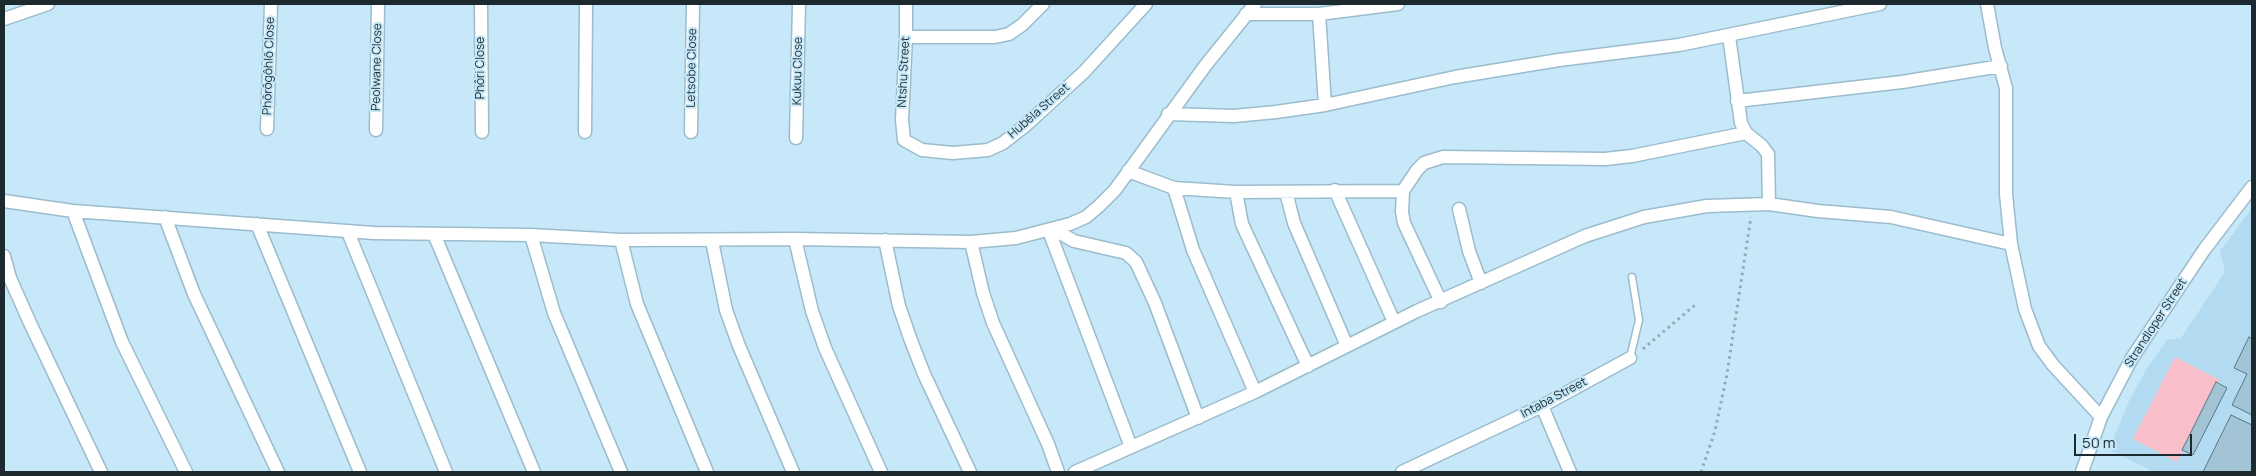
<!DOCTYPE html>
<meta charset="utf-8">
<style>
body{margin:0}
#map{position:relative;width:2256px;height:476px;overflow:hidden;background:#c6e8f9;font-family:Manrope,sans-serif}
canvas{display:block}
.frame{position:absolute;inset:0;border:5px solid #1c292f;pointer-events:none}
.scale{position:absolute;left:2074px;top:434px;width:118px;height:22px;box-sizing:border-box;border:2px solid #1c292f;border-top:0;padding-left:6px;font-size:15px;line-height:18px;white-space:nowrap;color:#1c292f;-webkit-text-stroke:4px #c6e8f9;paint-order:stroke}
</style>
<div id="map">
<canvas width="2256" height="476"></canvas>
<div class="frame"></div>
<div class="scale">50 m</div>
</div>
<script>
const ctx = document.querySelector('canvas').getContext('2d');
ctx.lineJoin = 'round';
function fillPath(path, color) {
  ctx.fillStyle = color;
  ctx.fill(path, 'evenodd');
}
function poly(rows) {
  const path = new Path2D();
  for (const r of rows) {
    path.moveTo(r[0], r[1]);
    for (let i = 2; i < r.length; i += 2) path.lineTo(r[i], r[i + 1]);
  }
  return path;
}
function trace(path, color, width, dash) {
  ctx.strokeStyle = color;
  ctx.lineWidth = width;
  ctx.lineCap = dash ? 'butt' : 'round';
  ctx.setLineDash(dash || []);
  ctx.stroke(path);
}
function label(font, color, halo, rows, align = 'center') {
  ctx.font = font + ' Manrope,sans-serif';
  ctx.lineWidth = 4;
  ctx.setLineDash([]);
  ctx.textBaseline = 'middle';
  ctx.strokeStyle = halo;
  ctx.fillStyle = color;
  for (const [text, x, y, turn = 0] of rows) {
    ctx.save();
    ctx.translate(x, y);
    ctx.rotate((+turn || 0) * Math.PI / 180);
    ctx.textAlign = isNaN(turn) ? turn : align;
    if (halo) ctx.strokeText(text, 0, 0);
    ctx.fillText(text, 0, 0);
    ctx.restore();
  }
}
const built = poly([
 [2252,208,2252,472,2154,472,2109,450,2129,401,2147,368,2167,340,2181,338,2225,272,2220,251]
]);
const green = poly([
 [2175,357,2220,380,2177,462,2133,439]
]);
const building = poly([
 [2249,337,2252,339,2252,415,2232,405,2247,374,2234,368,2249,337],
 [2216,382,2227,388,2193,455,2182,450,2216,382],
 [2231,415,2252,425,2252,472,2203,472,2231,415]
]);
const path = poly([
 [1643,349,1695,305],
 [1701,472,1715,431,1727,374,1751,217]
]);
const lane = poly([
 [1630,358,1639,320,1632,277]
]);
const street = poly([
 [481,4,482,132],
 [906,4,906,37,902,120,904,140,922,150,953,153,988,150,1003,143,1026,125,1084,72,1146,4],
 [1987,4,1995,48,2006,88,2006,194,2011,244,2025,309,2039,346,2053,365,2101,417],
 [1246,14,1319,14,1398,4],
 [1319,14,1325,105],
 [4,19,48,4],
 [1729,36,1741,123,1746,133,1762,146,1768,154,1769,204],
 [906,37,995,37,1009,34,1022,25,1043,4],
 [1737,101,1902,82,2001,66],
 [1168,114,1234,116,1276,112,1325,105,1455,77,1559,60,1679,45,1880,4],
 [267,129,271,4],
 [376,130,378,4],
 [585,132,586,4],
 [691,132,693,4],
 [796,138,799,4],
 [1128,171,1174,188,1193,250,1255,392],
 [1174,188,1236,192,1403,191,1417,170,1424,163,1443,157,1605,159,1632,156,1746,133],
 [1335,190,1394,322],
 [1403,191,1402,212,1404,223,1441,302],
 [1236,192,1242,224,1308,366],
 [1286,192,1294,223,1347,346],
 [4,201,73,211,374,233,531,235,621,240,795,239,971,242,1016,238,1070,224,1086,217,1099,206,1115,190,1205,66,1255,4],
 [1459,209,1469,251,1481,283],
 [73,211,122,342,186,472],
 [165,217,194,294,278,472],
 [257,224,360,472],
 [1053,229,1074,241,1126,253,1136,262,1155,303,1198,418],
 [1049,231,1131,447],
 [348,232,446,472],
 [434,234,534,472],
 [531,235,554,313,621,472],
 [795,239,812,311,825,348,881,472],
 [621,240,637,304,707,472],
 [885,240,899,306,910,338,924,374,970,472],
 [712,241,726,310,739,346,793,472],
 [971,242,983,293,993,323,1048,444,1058,472],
 [4,256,10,278,30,323,101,472],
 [1542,406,1570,472],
 [1075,472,1255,392,1417,311,1585,236,1644,217,1707,206,1769,204,1818,211,1891,217,2011,244],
 [1402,472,1542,406,1630,358],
 [2082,472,2101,417,2132,358,2204,250,2252,187]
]);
const streetNames = [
 ["Phôrôgôhlô Close",269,66,-88],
 ["Peolwane Close",377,67,-89],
 ["Phôri Close",481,68,-90],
 ["Letsobe Close",692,68,-89],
 ["Kukuu Close",798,71,-89],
 ["Ntshu Street",904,72,-87],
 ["Hubêla Street",1039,111,-41],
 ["Strandloper Street",2156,323,-57],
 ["Intaba Street",1554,398,-28]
];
fillPath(built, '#b2dbf1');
fillPath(green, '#f9c0cc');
fillPath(building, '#a3c4d5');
trace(building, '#597887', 1);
trace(lane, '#9bbccc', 9);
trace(street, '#9bbccc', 15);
trace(path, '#8faab8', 3, [2.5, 4]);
trace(lane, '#fff', 6);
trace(street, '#fff', 12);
label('12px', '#1c292f', '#c6e8f9', streetNames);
</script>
